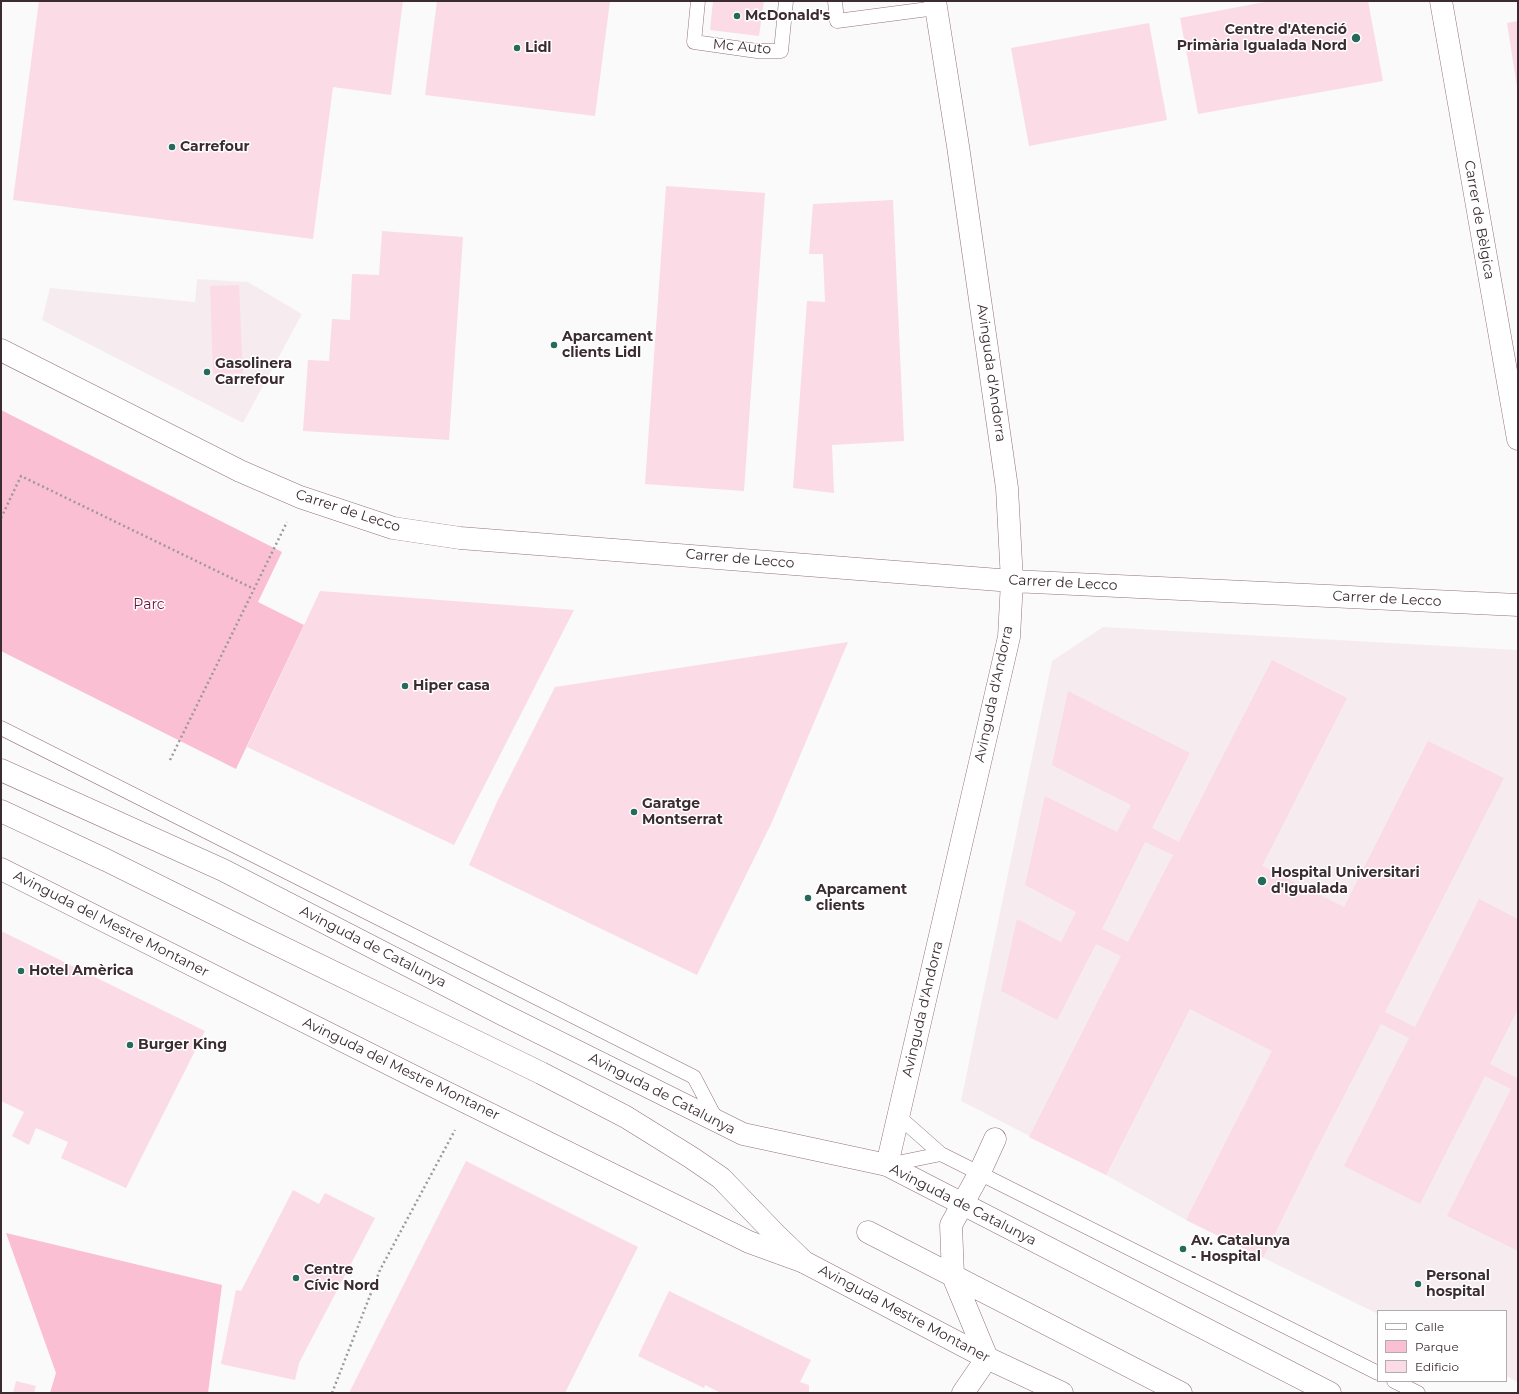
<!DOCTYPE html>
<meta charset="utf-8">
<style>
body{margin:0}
#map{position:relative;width:1519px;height:1394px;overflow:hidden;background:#fafafa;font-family:Montserrat,sans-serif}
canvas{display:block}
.frame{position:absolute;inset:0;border:2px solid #3b2c31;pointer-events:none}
.legend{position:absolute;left:1377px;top:1310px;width:130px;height:72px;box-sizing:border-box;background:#fff;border:1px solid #b1abad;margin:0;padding:5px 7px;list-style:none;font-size:12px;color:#3b2c31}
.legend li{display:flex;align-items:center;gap:8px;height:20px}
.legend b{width:20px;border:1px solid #b1abad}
</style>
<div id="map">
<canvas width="1519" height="1394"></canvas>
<div class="frame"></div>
<ul class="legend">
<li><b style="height:5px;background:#fff"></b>Calle</li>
<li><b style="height:11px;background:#fabfd2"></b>Parque</li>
<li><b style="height:11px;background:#fbdbe5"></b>Edificio</li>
</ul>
</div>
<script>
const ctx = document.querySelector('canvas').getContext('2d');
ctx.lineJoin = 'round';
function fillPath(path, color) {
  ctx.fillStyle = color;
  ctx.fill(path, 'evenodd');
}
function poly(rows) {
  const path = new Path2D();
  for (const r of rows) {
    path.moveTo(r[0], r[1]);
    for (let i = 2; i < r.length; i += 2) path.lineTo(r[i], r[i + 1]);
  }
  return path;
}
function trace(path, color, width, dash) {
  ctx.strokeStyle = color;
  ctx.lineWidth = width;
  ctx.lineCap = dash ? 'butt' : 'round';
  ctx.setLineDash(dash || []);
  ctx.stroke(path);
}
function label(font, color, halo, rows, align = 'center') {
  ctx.font = font + ' Montserrat,sans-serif';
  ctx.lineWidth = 3;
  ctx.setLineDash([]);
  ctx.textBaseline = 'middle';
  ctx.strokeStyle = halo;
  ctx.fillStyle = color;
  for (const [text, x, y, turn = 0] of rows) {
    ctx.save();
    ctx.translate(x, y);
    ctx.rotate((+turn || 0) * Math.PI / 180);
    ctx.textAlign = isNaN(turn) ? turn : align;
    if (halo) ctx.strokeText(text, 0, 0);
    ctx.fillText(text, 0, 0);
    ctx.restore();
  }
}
const built = poly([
 [197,279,248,282,302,314,243,423,42,320,50,288,195,302],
 [1103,627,1518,650,1518,1382,1506,1376,1506,1311,1378,1311,1378,1314,1186,1220,1106,1175,961,1101,1052,661]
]);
const green = poly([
 [1,410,282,552,258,602,304,625,236,769,1,651],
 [6,1233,222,1285,208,1393,50,1393,56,1373]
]);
const building = poly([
 [39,1,403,1,391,95,333,87,313,239,13,200],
 [437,1,610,1,595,116,425,95],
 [713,1,764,1,759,36,710,30],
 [1270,1,1368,1,1383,81,1198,114,1180,18],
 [1518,21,1518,87,1517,87,1507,23],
 [1149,23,1167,120,1029,146,1011,48],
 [666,186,765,193,744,491,645,484],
 [893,200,904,441,832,445,834,493,793,488,807,301,825,302,823,254,809,254,813,204],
 [382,231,463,237,449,440,303,431,308,360,329,361,332,319,350,320,352,274,379,275],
 [239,285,243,373,213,374,210,286],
 [320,591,574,610,454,845,247,747],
 [848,642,772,822,697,975,469,865,497,802,555,687],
 [1272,660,1347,698,1262,866,1344,907,1428,741,1504,778,1385,1012,1415,1027,1479,899,1518,919,1518,1009,1490,1064,1517,1078,1518,1076,1518,1251,1447,1216,1511,1089,1485,1076,1420,1204,1344,1166,1409,1038,1381,1024,1315,1152,1263,1258,1186,1220,1272,1051,1190,1009,1106,1175,1029,1137,1121,956,1096,944,1057,1020,1001,991,1017,919,1061,942,1076,912,1025,885,1045,796,1117,832,1131,805,1052,765,1068,691,1190,753,1152,828,1179,842],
 [1145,842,1173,855,1128,942,1102,929],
 [1,931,205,1031,126,1188,61,1158,68,1142,36,1128,29,1145,12,1136,24,1112,1,1101],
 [466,1161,638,1247,565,1393,349,1393],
 [293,1190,319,1204,325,1193,375,1218,299,1363,295,1380,221,1364,236,1290,241,1291],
 [669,1291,811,1360,800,1382,809,1385,809,1393,721,1393,705,1385,704,1388,638,1356],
 [16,1381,36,1386,34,1393,13,1393]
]);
const path = poly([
 [1,518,21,476,254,589],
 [170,760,287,522],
 [332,1393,380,1270,455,1130]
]);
const lane = poly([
 [698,1,694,42,757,51,781,51,786,1],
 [835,1,837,21,936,8],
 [1,728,694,1077,717,1121],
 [898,1116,941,1154,1378,1373],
 [887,1165,941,1154],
 [1394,1381,1418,1393]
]);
const street = poly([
 [1441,1,1518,439],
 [1,350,240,471,300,497,393,528,460,538,1012,581,1518,605],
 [1,869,421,1080,749,1242,804,1262],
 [887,1165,1009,637,1012,581,1007,488,958,146,935,1],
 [868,1232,1181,1393],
 [963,1393,987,1358,953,1276,951,1225,979,1174,995,1139]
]);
const secondary = poly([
 [1,770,223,870,502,1014,743,1134,887,1165,1330,1393],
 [1,811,106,860,249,931,541,1073,626,1117,692,1158,721,1178,775,1234,804,1262,987,1358,1062,1393]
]);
const markers = [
 [737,16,4,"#266a5c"],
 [1356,38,5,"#266a5c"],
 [517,48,4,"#266a5c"],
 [172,147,4,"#266a5c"],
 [554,345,4,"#266a5c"],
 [207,372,4,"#266a5c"],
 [405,686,4,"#266a5c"],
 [634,812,4,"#266a5c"],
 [1262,881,5,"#266a5c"],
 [808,898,4,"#266a5c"],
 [21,971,4,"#266a5c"],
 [130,1045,4,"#266a5c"],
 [1183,1249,4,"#266a5c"],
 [296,1278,4,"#266a5c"],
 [1418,1284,4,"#266a5c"]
];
const poiNames = [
 ["McDonald's",745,16],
 ["Centre d'Atenció",1347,30,"right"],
 ["Primària Igualada Nord",1347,46,"right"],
 ["Lidl",525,48],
 ["Carrefour",180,147],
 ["Aparcament",562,337],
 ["clients Lidl",562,353],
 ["Gasolinera",215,364],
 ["Carrefour",215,380],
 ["Hiper casa",413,686],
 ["Garatge",642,804],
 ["Montserrat",642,820],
 ["Hospital Universitari",1271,873],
 ["d'Igualada",1271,889],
 ["Aparcament",816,890],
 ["clients",816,906],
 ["Hotel Amèrica",29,971],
 ["Burger King",138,1045],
 ["Av. Catalunya",1191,1241],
 ["- Hospital",1191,1257],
 ["Centre",304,1270],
 ["Cívic Nord",304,1286],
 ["Personal",1426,1276],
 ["hospital",1426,1292]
];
const streetNames = [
 ["Mc Auto",742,47,5],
 ["Carrer de Bèlgica",1479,220,80],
 ["Avinguda d'Andorra",991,373,82],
 ["Carrer de Lecco",348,511,18],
 ["Carrer de Lecco",740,559,5],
 ["Carrer de Lecco",1063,583,3],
 ["Carrer de Lecco",1387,599,3],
 ["Avinguda d'Andorra",994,694,-78],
 ["Avinguda del Mestre Montaner",111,924,27],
 ["Avinguda de Catalunya",373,947,27],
 ["Avinguda d'Andorra",923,1009,-77],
 ["Avinguda del Mestre Montaner",401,1069,26],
 ["Avinguda de Catalunya",662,1094,27],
 ["Avinguda de Catalunya",963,1205,27],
 ["Avinguda Mestre Montaner",904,1314,28]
];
const parkNames = [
 ["Parc",149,605]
];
fillPath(built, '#f6ecef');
fillPath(green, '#fabfd2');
fillPath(building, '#fbdbe5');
trace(lane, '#94717c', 15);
trace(street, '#94717c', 23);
trace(secondary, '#94717c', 23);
trace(path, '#9f989a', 2.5, [2, 3]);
trace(lane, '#fff', 14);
trace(street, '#fff', 22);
trace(secondary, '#fff', 22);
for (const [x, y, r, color] of markers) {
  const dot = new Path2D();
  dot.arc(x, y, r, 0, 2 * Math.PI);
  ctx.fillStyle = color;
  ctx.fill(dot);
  trace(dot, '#fff', 1.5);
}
label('bold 14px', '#3b2c31', '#fff', poiNames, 'left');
label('14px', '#3b2c31', '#fff', streetNames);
label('14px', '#6b113d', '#fff', parkNames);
</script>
